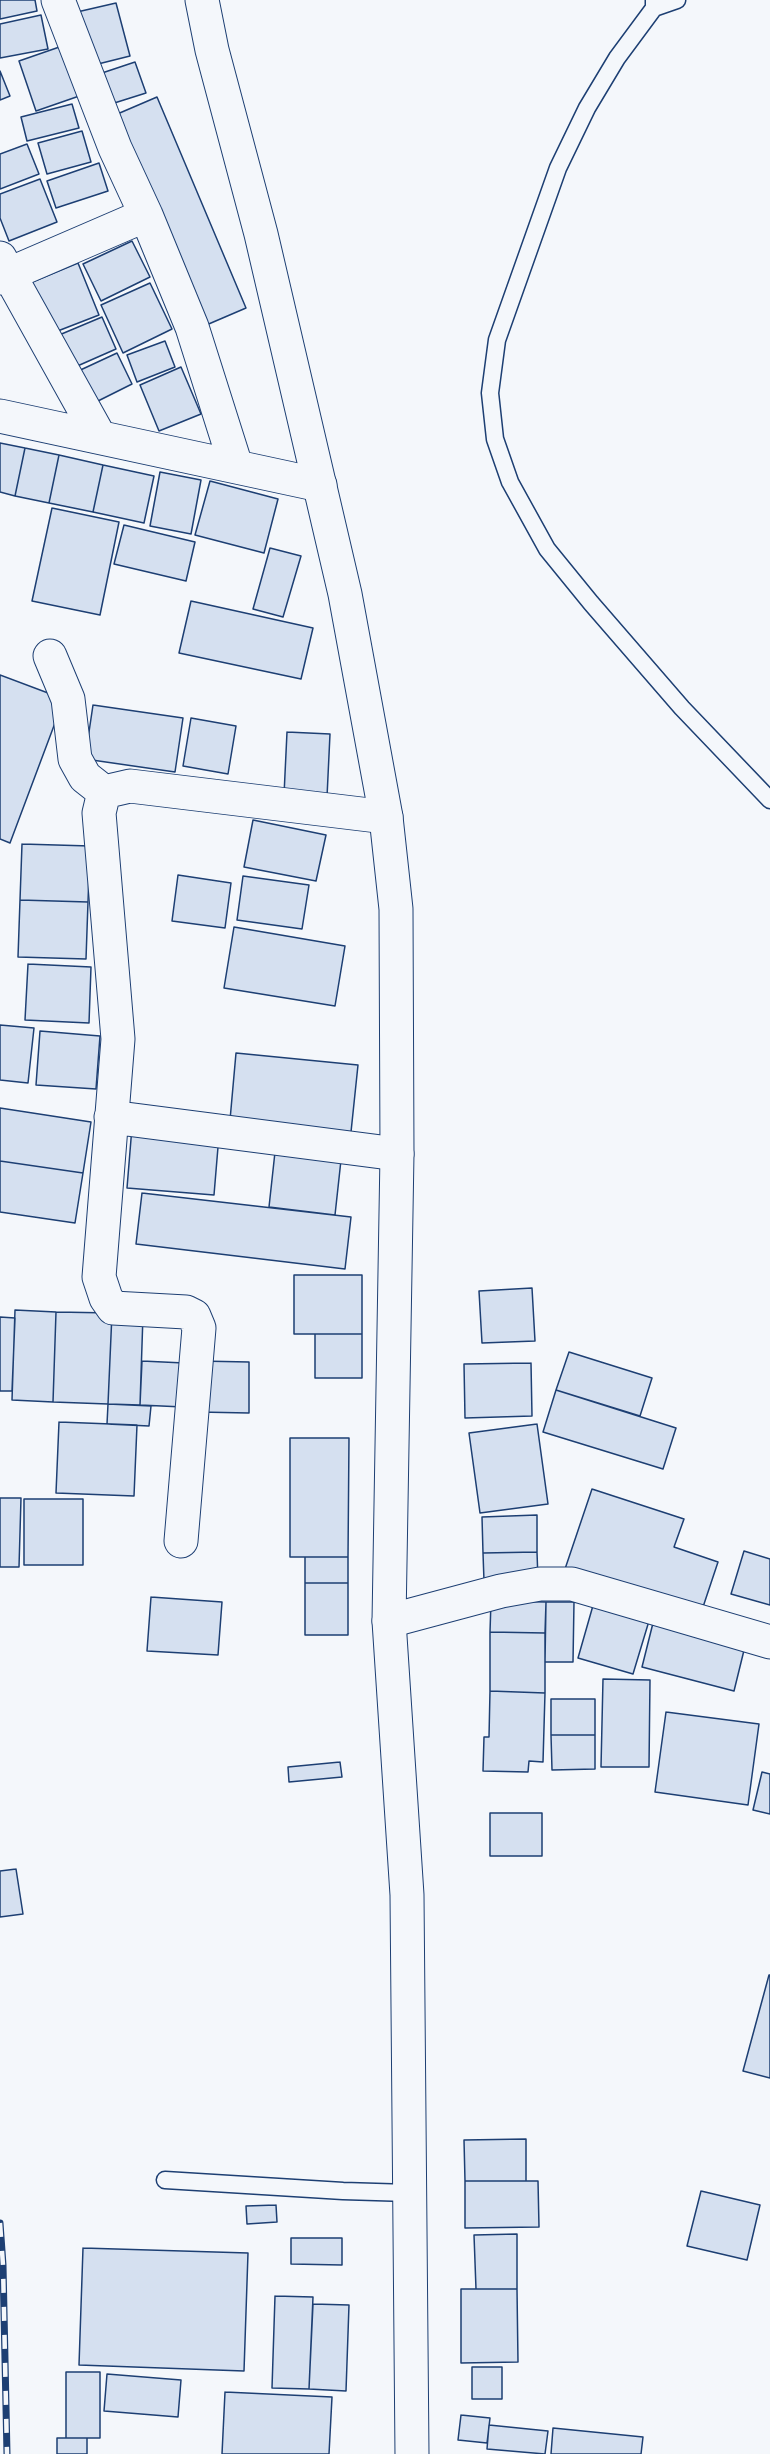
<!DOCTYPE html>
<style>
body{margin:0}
canvas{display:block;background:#f4f7fb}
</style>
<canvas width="770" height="2454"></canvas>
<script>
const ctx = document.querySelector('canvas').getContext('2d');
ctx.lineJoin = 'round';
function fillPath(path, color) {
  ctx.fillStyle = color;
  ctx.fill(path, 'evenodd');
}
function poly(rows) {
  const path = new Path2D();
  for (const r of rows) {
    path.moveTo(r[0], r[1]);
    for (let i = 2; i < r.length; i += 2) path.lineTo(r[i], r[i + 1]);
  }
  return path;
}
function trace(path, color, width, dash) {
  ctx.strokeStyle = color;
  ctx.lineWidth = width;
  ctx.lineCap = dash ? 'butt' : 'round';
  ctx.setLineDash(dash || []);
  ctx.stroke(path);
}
const building = poly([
 [0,0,35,0,37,11,0,19,0,0],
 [116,3,130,56,90,66,77,12,116,3],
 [41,15,48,49,0,58,0,24,41,15],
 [68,44,85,94,36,111,19,61,68,44],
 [135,62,146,93,108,105,99,74,135,62],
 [0,71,10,96,0,100,0,71],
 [157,97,246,308,204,326,115,115,157,97],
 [72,104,79,128,27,141,21,117,72,104],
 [82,131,91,162,47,174,38,143,82,131],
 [27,144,39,174,0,189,0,154,27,144],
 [99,163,108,191,56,208,47,181,99,163],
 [40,179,57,222,9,241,0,218,0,194,40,179],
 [132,241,150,277,101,301,83,264,132,241],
 [78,263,99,315,50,334,30,283,78,263],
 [150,283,172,329,123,353,101,305,150,283],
 [102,317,116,349,66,371,52,338,102,317],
 [165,341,175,367,137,382,127,355,165,341],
 [117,353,132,384,90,405,74,373,117,353],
 [181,367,201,414,159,431,140,385,181,367],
 [0,443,25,448,15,496,0,492,0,443],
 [25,448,59,455,49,503,15,496,25,448],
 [59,455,103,465,93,512,49,503,59,455],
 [103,465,154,476,144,523,93,512,103,465],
 [160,472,201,480,191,534,150,526,160,472],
 [210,481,278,499,264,553,195,535,210,481],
 [52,508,119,522,100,615,32,601,52,508],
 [124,525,195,542,186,581,114,564,124,525],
 [270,548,301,556,283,617,253,609,270,548],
 [191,601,313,628,301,679,179,653,191,601],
 [0,675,64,699,10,843,0,839,0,675],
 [93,705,183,718,175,772,85,759,93,705],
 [191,718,236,726,228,774,183,766,191,718],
 [287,732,330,734,327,797,284,795,287,732],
 [253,820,326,835,316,881,244,867,253,820],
 [22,844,90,846,88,902,20,900,22,844],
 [178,875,231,883,225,928,172,921,178,875],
 [243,876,309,885,302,929,237,920,243,876],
 [20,900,88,902,86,959,18,957,20,900],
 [234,927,345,946,335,1006,224,988,234,927],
 [28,964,91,967,89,1023,25,1020,28,964],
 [0,1025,34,1028,28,1083,0,1080,0,1025],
 [40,1031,100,1036,96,1089,36,1085,40,1031],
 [236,1053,358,1065,351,1132,230,1120,236,1053],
 [0,1108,91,1122,83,1173,0,1161,0,1108],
 [132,1127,219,1135,214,1195,127,1188,132,1127],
 [275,1152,341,1160,335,1215,269,1207,275,1152],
 [0,1161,83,1173,75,1223,0,1212,0,1161],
 [142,1193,351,1217,345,1269,136,1244,142,1193],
 [294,1275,362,1275,362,1334,294,1334,294,1275],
 [532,1288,535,1341,482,1343,479,1291,532,1288],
 [15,1310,56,1312,53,1402,12,1400,15,1310],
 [56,1312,112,1313,108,1404,53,1402,56,1312],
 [112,1313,143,1315,140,1405,108,1404,112,1313],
 [0,1317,15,1318,12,1391,0,1391,0,1317],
 [315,1334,362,1334,362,1378,315,1378,315,1334],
 [569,1352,652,1378,640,1416,556,1390,569,1352],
 [142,1361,184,1363,183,1407,140,1405,142,1361],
 [199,1361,249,1362,249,1413,198,1412,199,1361],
 [531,1363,532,1416,465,1418,464,1364,531,1363],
 [556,1390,676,1428,663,1469,543,1432,556,1390],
 [108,1404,151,1406,149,1426,107,1424,108,1404],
 [59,1422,137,1425,134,1496,56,1493,59,1422],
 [537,1424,548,1504,480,1513,469,1433,537,1424],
 [290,1438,349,1438,348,1557,290,1557,290,1438],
 [592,1489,684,1519,674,1547,718,1562,701,1613,565,1569,592,1489],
 [0,1498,21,1498,19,1567,0,1567,0,1498],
 [24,1499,83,1499,83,1565,24,1565,24,1499],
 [537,1515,537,1552,483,1553,482,1517,537,1515],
 [744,1551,770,1559,770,1605,731,1594,744,1551],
 [537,1552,538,1580,484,1581,483,1553,537,1552],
 [305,1557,348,1557,348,1583,305,1583,305,1557],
 [305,1583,348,1583,348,1635,305,1635,305,1583],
 [596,1595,652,1611,633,1674,578,1658,596,1595],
 [151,1597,222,1602,218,1655,147,1651,151,1597],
 [491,1601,546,1602,545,1633,490,1632,491,1601],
 [546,1602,574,1602,573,1662,545,1662,546,1602],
 [655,1615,747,1638,734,1691,642,1667,655,1615],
 [490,1632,545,1633,545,1693,490,1691,490,1632],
 [603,1679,650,1680,649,1767,601,1767,603,1679],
 [490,1691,545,1693,543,1762,529,1761,528,1772,483,1771,484,1737,489,1737,490,1691],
 [551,1699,595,1699,595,1735,551,1735,551,1699],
 [666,1712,759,1724,748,1805,655,1792,666,1712],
 [551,1735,595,1735,595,1769,552,1770,551,1735],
 [340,1762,342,1777,289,1782,288,1767,340,1762],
 [762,1772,770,1774,770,1814,753,1810,762,1772],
 [490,1813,542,1813,542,1856,490,1856,490,1813],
 [16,1869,23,1914,0,1917,0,1871,16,1869],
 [769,1975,770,1975,770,2078,743,2071,769,1975],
 [526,2139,526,2181,465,2181,464,2140,526,2139],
 [465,2181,538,2181,539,2227,465,2228,465,2181],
 [701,2191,760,2205,747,2260,687,2246,701,2191],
 [276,2205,277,2222,247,2224,246,2206,276,2205],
 [517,2234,517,2289,476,2289,474,2235,517,2234],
 [291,2238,342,2238,342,2265,291,2264,291,2238],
 [83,2248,248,2253,244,2371,79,2365,83,2248],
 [461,2289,517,2289,518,2362,461,2363,461,2289],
 [275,2296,313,2297,309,2389,272,2388,275,2296],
 [313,2304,349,2305,346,2391,309,2389,313,2304],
 [472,2367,502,2367,502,2399,472,2399,472,2367],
 [66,2372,100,2372,100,2438,66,2438,66,2372],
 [107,2374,181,2380,178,2417,104,2411,107,2374],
 [225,2392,332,2397,329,2454,222,2454,225,2392],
 [461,2415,490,2418,487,2443,458,2440,461,2415],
 [489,2425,548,2431,545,2454,487,2449,489,2425],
 [553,2428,643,2437,641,2454,551,2454,553,2428],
 [57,2438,87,2438,87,2454,57,2454,57,2438]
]);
const lane = poly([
 [654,0,654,8,617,58,587,108,558,168,497,340,490,393,495,439,510,482,547,549,591,603,682,708,770,800],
 [654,8,677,0],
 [165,2180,343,2191,409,2193]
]);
const street = poly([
 [58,0,115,148,146,215,192,327,236,466],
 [0,258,99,436],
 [0,278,146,215],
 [0,416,320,485],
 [50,656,68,699,75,759,85,777,104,792],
 [111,1117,397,1154],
 [181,1541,199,1328,194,1316,186,1312,113,1308,106,1298,99,1277,118,1039,99,813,104,792,130,786,386,817],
 [389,1621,501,1591,540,1584,572,1584,770,1642]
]);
const secondary = poly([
 [202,0,212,50,261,234,345,594,386,817,396,909,397,1154,389,1621,407,1895,412,2454]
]);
const rail = poly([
 [0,2223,3,2265,7,2454]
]);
fillPath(building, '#d5e0f0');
trace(building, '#1d3f73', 1.5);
trace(lane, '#1d3f73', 19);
trace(street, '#1d3f73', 35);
trace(secondary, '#1d3f73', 35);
trace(lane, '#f4f7fb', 16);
trace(street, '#f4f7fb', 33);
trace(secondary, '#f4f7fb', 33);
trace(rail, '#1d3f73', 7);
trace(rail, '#f4f7fb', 4.5, [14]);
</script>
